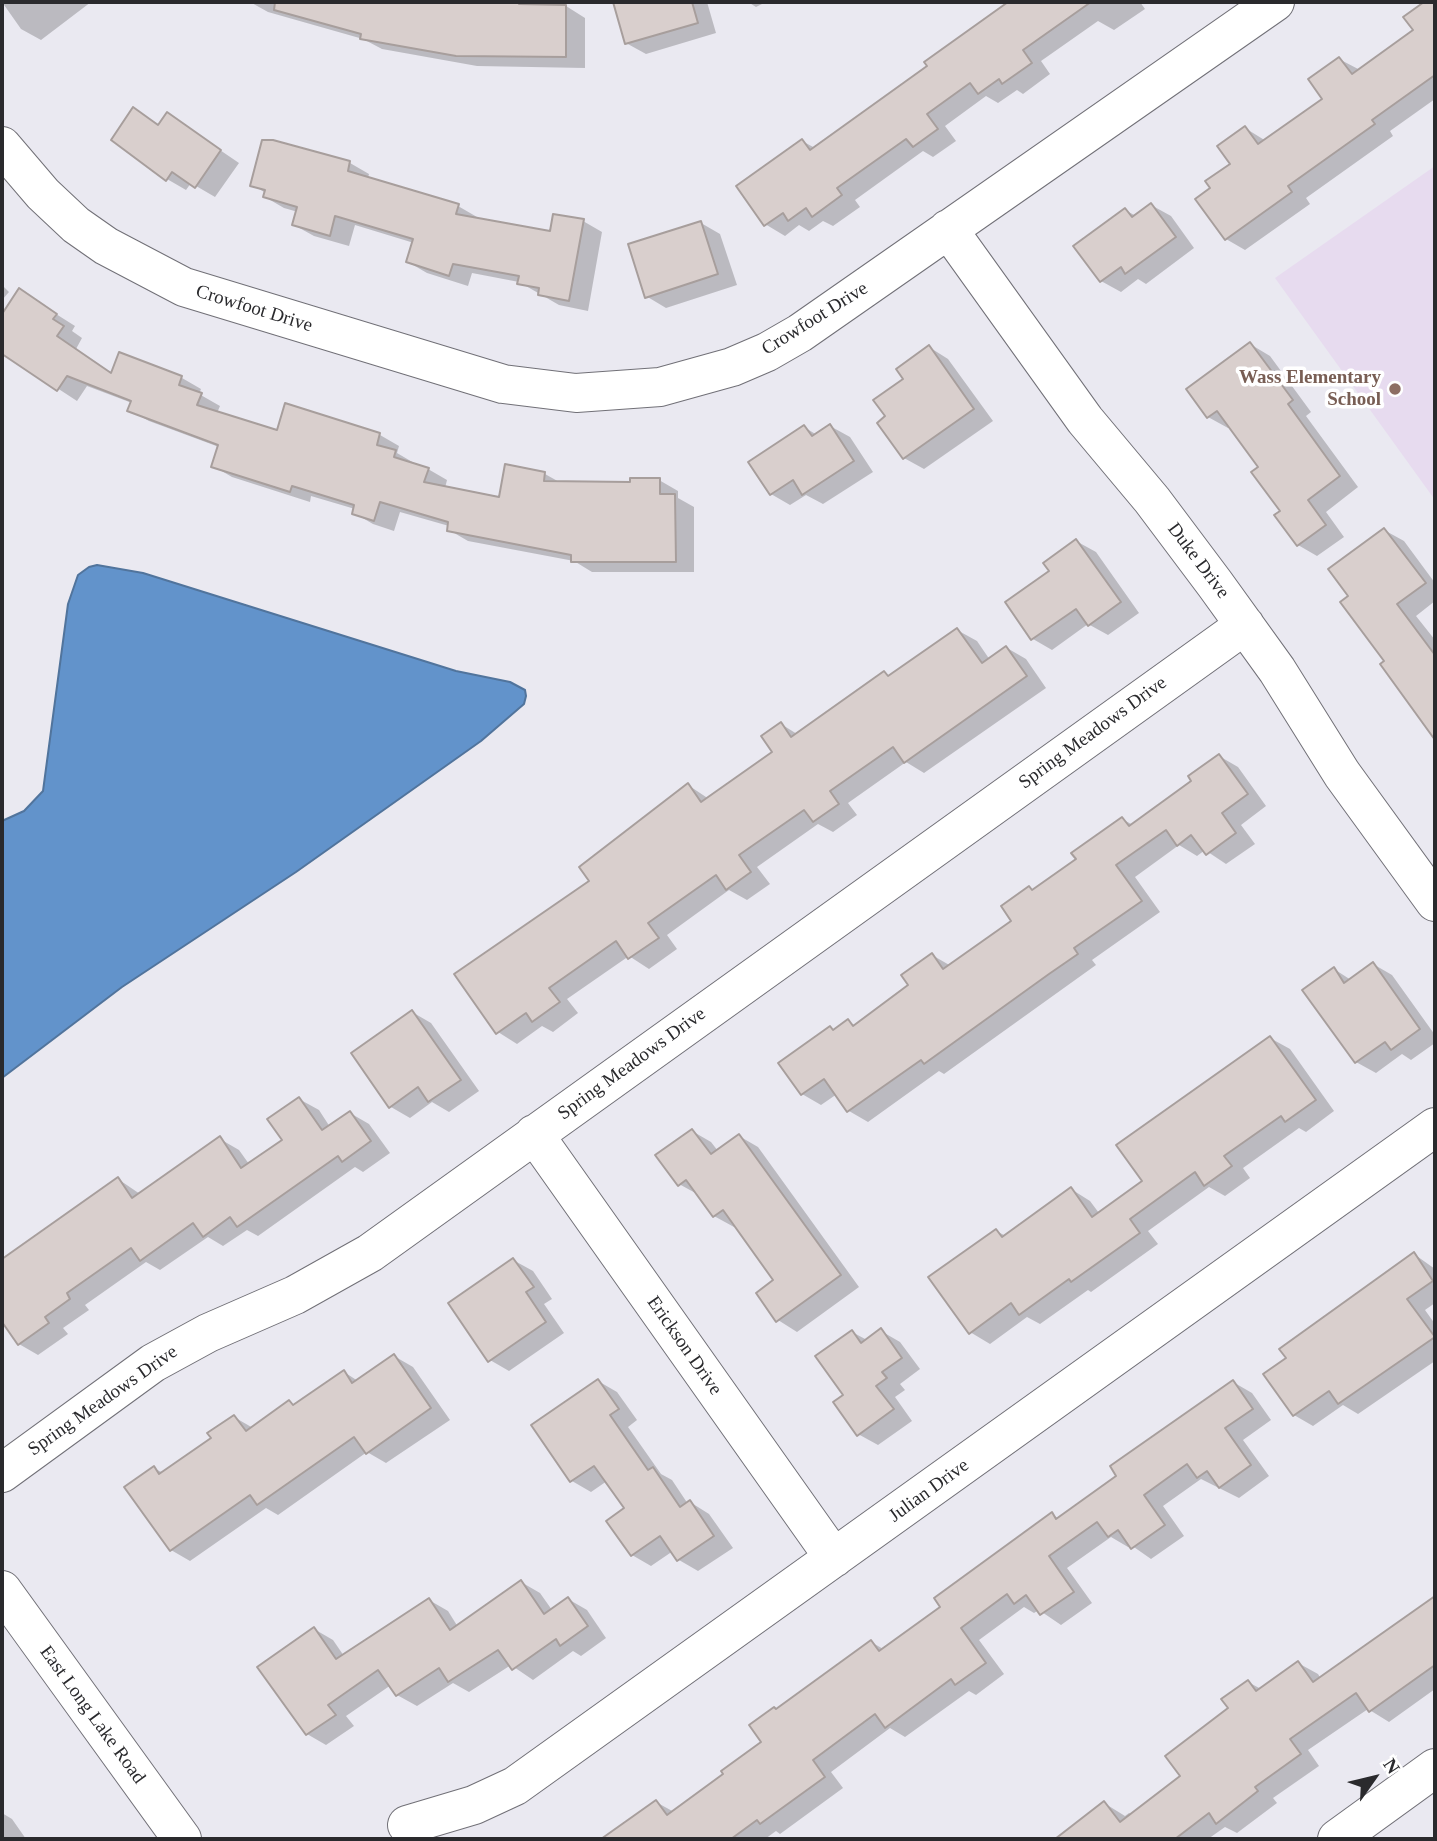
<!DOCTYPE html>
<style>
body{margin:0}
#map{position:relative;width:1437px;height:1841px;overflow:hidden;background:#eae9f1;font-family:Georgia,serif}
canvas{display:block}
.frame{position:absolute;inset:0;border:4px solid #2a2a2d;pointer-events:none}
.north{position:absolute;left:1339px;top:1743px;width:70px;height:70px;-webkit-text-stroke:5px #fff;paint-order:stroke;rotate:56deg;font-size:19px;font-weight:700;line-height:28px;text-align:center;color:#2a2a2d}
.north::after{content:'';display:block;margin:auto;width:24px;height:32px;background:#2a2a2d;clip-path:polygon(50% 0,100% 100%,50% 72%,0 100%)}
</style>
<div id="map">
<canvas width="1437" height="1841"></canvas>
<div class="frame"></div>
<div class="north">N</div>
</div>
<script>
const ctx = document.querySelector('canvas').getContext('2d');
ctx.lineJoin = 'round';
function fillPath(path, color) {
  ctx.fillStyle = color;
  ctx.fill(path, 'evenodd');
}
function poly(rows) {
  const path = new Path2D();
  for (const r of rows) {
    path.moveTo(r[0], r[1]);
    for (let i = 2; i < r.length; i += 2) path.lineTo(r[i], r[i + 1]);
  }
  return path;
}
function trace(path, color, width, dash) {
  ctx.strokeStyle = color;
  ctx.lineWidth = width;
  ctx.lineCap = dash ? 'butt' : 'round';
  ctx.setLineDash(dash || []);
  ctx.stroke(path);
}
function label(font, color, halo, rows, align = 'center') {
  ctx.font = font + ' Georgia,serif';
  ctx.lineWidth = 7;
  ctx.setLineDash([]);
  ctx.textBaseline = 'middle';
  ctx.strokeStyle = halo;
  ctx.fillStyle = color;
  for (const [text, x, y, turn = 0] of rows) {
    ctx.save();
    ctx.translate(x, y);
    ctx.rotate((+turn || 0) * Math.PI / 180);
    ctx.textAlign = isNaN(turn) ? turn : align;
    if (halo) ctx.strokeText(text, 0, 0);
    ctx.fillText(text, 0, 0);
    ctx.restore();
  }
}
const education = poly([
 [1435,166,1435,500,1275,278]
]);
const water = poly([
 [97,565,143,573,456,671,510,682,525,690,526,696,524,704,481,741,296,872,122,987,2,1078,2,821,24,811,43,791,68,604,78,575,89,567,97,565]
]);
const shadow = poly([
 [2,2,91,2,41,40,21,29],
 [250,2,474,2,487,4,487,2,538,2,538,6,566,6,585,18,585,68,477,66,382,49,363,39,268,12],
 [615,2,707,2,716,33,646,54,626,43],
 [748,2,766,2,756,7],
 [1011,2,1140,2,1145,9,1114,30,1098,21,1041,61,1050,74,1023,94,1017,90,998,103,986,96,945,126,956,141,933,157,923,151,855,200,860,207,833,226,823,221,809,231,799,225,785,236,765,224,802,141,815,148,929,66,926,62],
 [1427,2,1435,2,1435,99,1390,131,1393,136,1306,198,1310,204,1245,250,1226,239,1213,188,1232,164,1245,128,1266,141,1324,99,1339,59,1360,70,1415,31,1405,17],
 [134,110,160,125,167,114,239,163,215,197,191,183,186,190,167,179,113,139],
 [273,142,350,163,369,174,368,178,458,206,477,217,476,219,551,233,583,221,602,232,588,311,559,305,519,282,472,273,468,286,427,273,408,262,414,243,355,225,349,246,314,236,294,225,298,212,284,208,265,197,266,193,252,185],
 [1151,205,1171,216,1194,248,1146,284,1138,279,1121,292,1101,281,1125,210,1136,216],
 [701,223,720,234,737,285,666,308,646,296],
 [2,285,9,292,2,300],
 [26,295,75,326,72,331,82,338,76,349,113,374,120,355,182,378,201,389,199,394,220,406,217,413,278,433,286,406,380,435,399,446,397,453,414,463,414,465,428,469,447,480,445,488,500,499,545,474,561,483,632,484,659,480,678,491,678,498,694,507,694,572,592,572,574,561,468,541,449,530,449,526,400,512,394,531,373,524,354,513,355,509,311,496,310,502,232,477,213,466,219,447,149,421,129,410,132,403,87,386,77,401,2,352,2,332],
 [1250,344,1270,356,1311,412,1306,416,1358,487,1326,512,1344,537,1317,556,1298,545,1261,467,1231,426,1228,428,1208,417,1189,390],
 [929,347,948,359,993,421,924,469,904,458,879,423,888,417,906,379],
 [830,426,850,437,873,472,823,504,806,495,790,505,771,494,804,427,817,435],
 [1384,530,1404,541,1435,583,1435,601,1416,616,1435,640,1435,732,1428,728,1386,662,1350,597],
 [1076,541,1096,552,1139,613,1108,635,1088,624,1052,650,1033,639,1051,571],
 [957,630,977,641,990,660,1007,648,1026,659,1046,688,924,773,906,762,848,803,857,815,833,832,818,824,757,867,770,884,747,900,729,890,667,935,677,949,649,969,629,956,567,999,578,1013,553,1032,542,1026,517,1044,498,1032,688,785,709,799,774,752,781,724,797,734,884,673,891,677],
 [1219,756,1238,767,1266,806,1241,825,1255,844,1226,864,1205,850,1197,856,1179,845,1135,877,1160,912,1092,960,1096,965,944,1074,939,1071,868,1122,849,1111,837,1094,821,1105,802,1094,830,1028,835,1031,848,1021,856,1026,911,986,932,955,951,966,1014,921,1029,888,1034,890,1078,859,1122,819,1133,825,1194,782],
 [1373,964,1392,975,1435,1035,1435,1043,1411,1060,1402,1054,1376,1073,1356,1062,1334,969,1351,980],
 [412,1012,431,1023,479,1091,449,1112,432,1102,410,1118,391,1107],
 [1270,1038,1290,1049,1334,1111,1306,1132,1299,1128,1243,1168,1250,1178,1225,1196,1209,1187,1148,1231,1158,1244,1091,1292,1088,1290,1040,1324,1027,1317,990,1344,970,1332,996,1231,1006,1236,1071,1189,1090,1201,1099,1213,1144,1181],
 [299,1099,319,1110,330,1127,350,1113,369,1124,390,1153,363,1172,355,1167,258,1236,247,1230,223,1246,208,1237,160,1270,146,1262,85,1305,89,1310,63,1328,68,1334,38,1355,19,1344,2,1319,2,1261,118,1179,140,1194,220,1139,239,1150,249,1164,284,1141],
 [692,1131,711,1142,718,1151,739,1136,758,1147,859,1287,797,1332,778,1320,776,1280,736,1225,734,1227,714,1216,699,1195,679,1184],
 [1414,1254,1435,1269,1435,1303,1425,1310,1435,1324,1435,1361,1358,1414,1343,1405,1313,1426,1294,1415,1288,1359],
 [513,1260,533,1271,552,1299,544,1304,564,1333,509,1371,490,1360],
 [881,1331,900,1342,920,1369,900,1384,905,1390,895,1397,912,1421,878,1445,858,1434,846,1396,852,1332,867,1340],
 [394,1356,413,1367,450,1420,386,1463,367,1452,278,1515,266,1508,190,1561,171,1550,154,1468,163,1473,213,1439,234,1417,253,1428,289,1402,295,1406,344,1372,358,1381],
 [598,1381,617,1392,637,1420,628,1427,661,1474,672,1480,688,1504,690,1502,709,1514,733,1548,698,1571,679,1560,673,1551,651,1566,632,1555,627,1509,607,1481,591,1492,572,1481],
 [1233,1382,1252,1393,1271,1420,1243,1440,1269,1476,1239,1498,1201,1479,1163,1506,1184,1536,1151,1559,1131,1545,1128,1547,1111,1537,1067,1568,1092,1603,1061,1625,1039,1610,1034,1613,1024,1607,979,1640,1004,1674,976,1695,969,1691,905,1737,890,1728,831,1772,843,1788,780,1834,776,1831,765,1839,632,1839,623,1826,656,1802,674,1812,726,1774,764,1742,777,1711,871,1642,885,1650,943,1607,1052,1514,1059,1519,1119,1476],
 [521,1582,540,1593,552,1610,568,1599,587,1610,606,1638,581,1656,573,1651,533,1680,511,1665,469,1692,453,1683,417,1706,397,1695,391,1685,346,1716,354,1726,326,1745,307,1734,314,1629,333,1640,344,1656,429,1600,448,1611,458,1627],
 [1435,1596,1435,1689,1389,1722,1368,1709,1308,1750,1319,1766,1273,1798,1277,1803,1237,1833,1225,1827,1208,1839,1085,1839,1074,1826,1104,1803,1125,1816,1129,1813,1132,1815,1182,1776,1248,1682,1261,1689,1298,1663,1318,1674,1321,1679],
 [2,1813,12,1819,26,1839,2,1839]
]);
const building = poly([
 [275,2,519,2,519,4,566,5,566,57,456,56,360,39,361,34,274,10,275,2],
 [613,2,692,2,698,23,625,44,613,2],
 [1008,2,1091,2,1023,50,1032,63,1002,84,999,79,978,94,970,83,927,114,938,129,913,147,906,139,837,188,842,195,812,217,806,208,788,221,783,213,764,226,736,186,802,139,810,150,927,66,924,62,1008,2],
 [1424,2,1435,2,1435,75,1372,120,1375,124,1288,186,1292,192,1225,240,1195,199,1210,188,1205,181,1230,164,1217,146,1245,126,1258,144,1322,99,1308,79,1339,57,1352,74,1413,30,1403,17,1424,2],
 [133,107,158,125,167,112,221,150,195,188,172,172,166,181,111,140,133,107],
 [262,140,273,140,350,161,348,171,459,204,456,214,550,231,553,214,584,219,569,301,538,295,539,288,517,284,519,276,453,264,449,276,406,262,413,239,335,216,330,236,292,225,297,207,263,197,265,190,250,186,262,140],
 [1151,203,1176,237,1125,274,1121,267,1100,282,1073,246,1125,208,1132,217,1151,203],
 [701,221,718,274,645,298,628,244,701,221],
 [19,288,57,314,53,319,64,326,57,336,111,373,119,352,182,376,179,385,202,393,197,405,277,430,285,403,380,433,377,445,396,450,394,457,429,468,424,482,499,497,505,464,545,472,544,481,630,482,630,478,660,478,660,494,675,494,676,562,571,562,571,555,447,531,448,522,380,502,374,521,352,514,354,505,292,486,290,492,211,467,218,445,127,411,131,401,67,376,57,391,2,354,2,314,19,288],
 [1250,342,1293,400,1288,404,1340,476,1308,500,1326,525,1297,546,1274,515,1280,511,1251,472,1258,467,1217,411,1207,418,1186,389,1250,342],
 [929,345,974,409,903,459,877,423,885,416,873,400,903,379,896,369,929,345],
 [830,424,854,461,802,495,793,480,770,495,748,462,804,425,812,436,830,424],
 [1384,528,1426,583,1397,604,1435,655,1435,740,1380,664,1384,661,1340,602,1348,596,1328,569,1384,528],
 [1076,539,1121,602,1088,626,1076,609,1031,640,1005,602,1049,571,1043,563,1076,539],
 [957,628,982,663,1006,646,1027,676,904,763,893,747,830,791,839,804,813,822,804,810,739,855,751,872,726,890,716,875,648,923,659,938,628,959,616,941,549,988,560,1002,532,1022,526,1013,496,1034,454,974,589,881,579,867,688,783,701,802,772,752,761,736,781,722,791,737,884,671,888,676,957,628],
 [1219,754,1248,794,1222,813,1236,833,1206,855,1191,835,1177,846,1166,830,1116,865,1142,901,1074,948,1078,954,1049,974,924,1064,921,1060,847,1112,824,1079,801,1095,778,1063,830,1026,833,1030,848,1019,853,1026,908,985,901,975,932,953,943,969,1011,921,1001,906,1029,886,1032,890,1076,859,1071,853,1122,817,1129,826,1191,781,1188,776,1219,754],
 [1373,962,1420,1029,1391,1050,1385,1042,1355,1063,1302,990,1334,967,1344,983,1373,962],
 [412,1010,461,1080,428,1102,418,1087,389,1108,351,1053,412,1010],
 [1270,1036,1316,1100,1285,1122,1281,1116,1224,1156,1232,1166,1204,1186,1195,1172,1130,1219,1140,1233,1071,1282,1069,1279,1019,1315,1011,1303,969,1334,928,1277,996,1229,1002,1237,1071,1187,1092,1217,1142,1181,1116,1145,1270,1036],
 [299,1097,322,1130,350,1111,371,1141,342,1162,338,1156,237,1227,230,1217,203,1237,193,1223,140,1261,131,1248,67,1293,70,1299,45,1317,49,1323,18,1345,2,1322,2,1259,118,1177,132,1198,220,1136,241,1168,282,1140,267,1119,299,1097],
 [692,1129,711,1154,739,1134,841,1275,776,1322,756,1293,773,1280,723,1210,713,1217,686,1180,678,1186,655,1155,692,1129],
 [1414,1252,1433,1281,1407,1299,1435,1337,1338,1404,1329,1391,1293,1416,1263,1374,1286,1358,1279,1349,1414,1252],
 [513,1258,534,1287,526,1292,546,1322,488,1362,448,1303,513,1258],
 [881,1328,902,1358,882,1372,887,1378,876,1386,894,1409,857,1436,833,1402,843,1395,815,1356,852,1330,861,1343,881,1328],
 [394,1354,431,1408,366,1454,354,1437,257,1505,250,1495,170,1551,124,1487,154,1466,159,1474,211,1438,207,1433,234,1415,246,1431,289,1400,293,1405,344,1370,352,1383,394,1354],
 [598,1379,619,1409,610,1415,648,1470,653,1467,680,1507,690,1500,714,1536,677,1561,660,1536,631,1556,606,1521,624,1508,594,1466,570,1482,531,1425,598,1379],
 [1233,1380,1253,1409,1225,1428,1251,1465,1219,1488,1207,1471,1197,1478,1187,1464,1144,1495,1165,1525,1131,1549,1118,1530,1108,1537,1097,1522,1049,1556,1074,1592,1040,1615,1026,1595,1014,1604,1007,1594,961,1628,986,1663,955,1685,951,1679,885,1728,875,1714,813,1760,825,1777,760,1824,757,1820,731,1839,601,1839,656,1800,667,1815,723,1774,721,1771,761,1742,749,1725,774,1707,776,1709,871,1640,879,1651,940,1607,934,1598,1052,1512,1056,1519,1116,1476,1110,1466,1233,1380],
 [521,1580,544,1614,568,1597,588,1626,560,1646,556,1639,512,1670,498,1650,448,1682,439,1668,396,1696,378,1670,328,1705,336,1715,306,1735,257,1667,314,1627,336,1659,429,1598,450,1630,521,1580],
 [1435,1596,1435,1665,1369,1712,1356,1693,1290,1739,1301,1754,1255,1787,1258,1791,1216,1824,1209,1813,1175,1839,1055,1839,1104,1801,1120,1822,1180,1776,1165,1756,1228,1708,1221,1699,1248,1680,1256,1691,1298,1661,1313,1682,1435,1596]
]);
const street = poly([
 [2,146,43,194,76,225,106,246,184,287,503,384,576,393,660,387,732,367,767,352,800,333,1275,2],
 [948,229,1085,420,1152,500,1215,584,1277,670,1342,774,1435,902],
 [534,1134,834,1558],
 [2,1473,153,1363,208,1333,295,1295,370,1253,1245,625],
 [407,1825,474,1805,515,1786,1435,1127],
 [1337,1839,1435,1768]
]);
const secondary = poly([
 [2,1590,182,1839]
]);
const markers = [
 [1395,389,7,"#8d6e63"]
];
const streetNames = [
 ["Crowfoot Drive",254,309,17],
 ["Crowfoot Drive",815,319,-32],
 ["Duke Drive",1198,561,53],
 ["Spring Meadows Drive",1093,733,-36],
 ["Spring Meadows Drive",632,1064,-36],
 ["Erickson Drive",684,1346,55],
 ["Spring Meadows Drive",103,1401,-35],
 ["Julian Drive",929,1491,-36],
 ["East Long Lake Road",92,1715,54]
];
const educationNames = [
 ["Wass Elementary",1381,378],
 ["School",1381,400]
];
fillPath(education, '#e7dbef');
fillPath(water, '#6293cb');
trace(water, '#51749c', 2);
fillPath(shadow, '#0003');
fillPath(building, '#d9cfcd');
trace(building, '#a79e9c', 2);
trace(street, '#717077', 40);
trace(secondary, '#717077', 40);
trace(street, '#fff', 38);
trace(secondary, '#fff', 38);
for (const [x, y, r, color] of markers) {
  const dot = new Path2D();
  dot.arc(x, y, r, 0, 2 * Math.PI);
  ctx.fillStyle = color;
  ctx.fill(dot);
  trace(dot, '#fff', 2.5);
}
label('19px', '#2a2a2d', '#fff', streetNames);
label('bold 19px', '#785e54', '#fff', educationNames, 'right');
</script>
